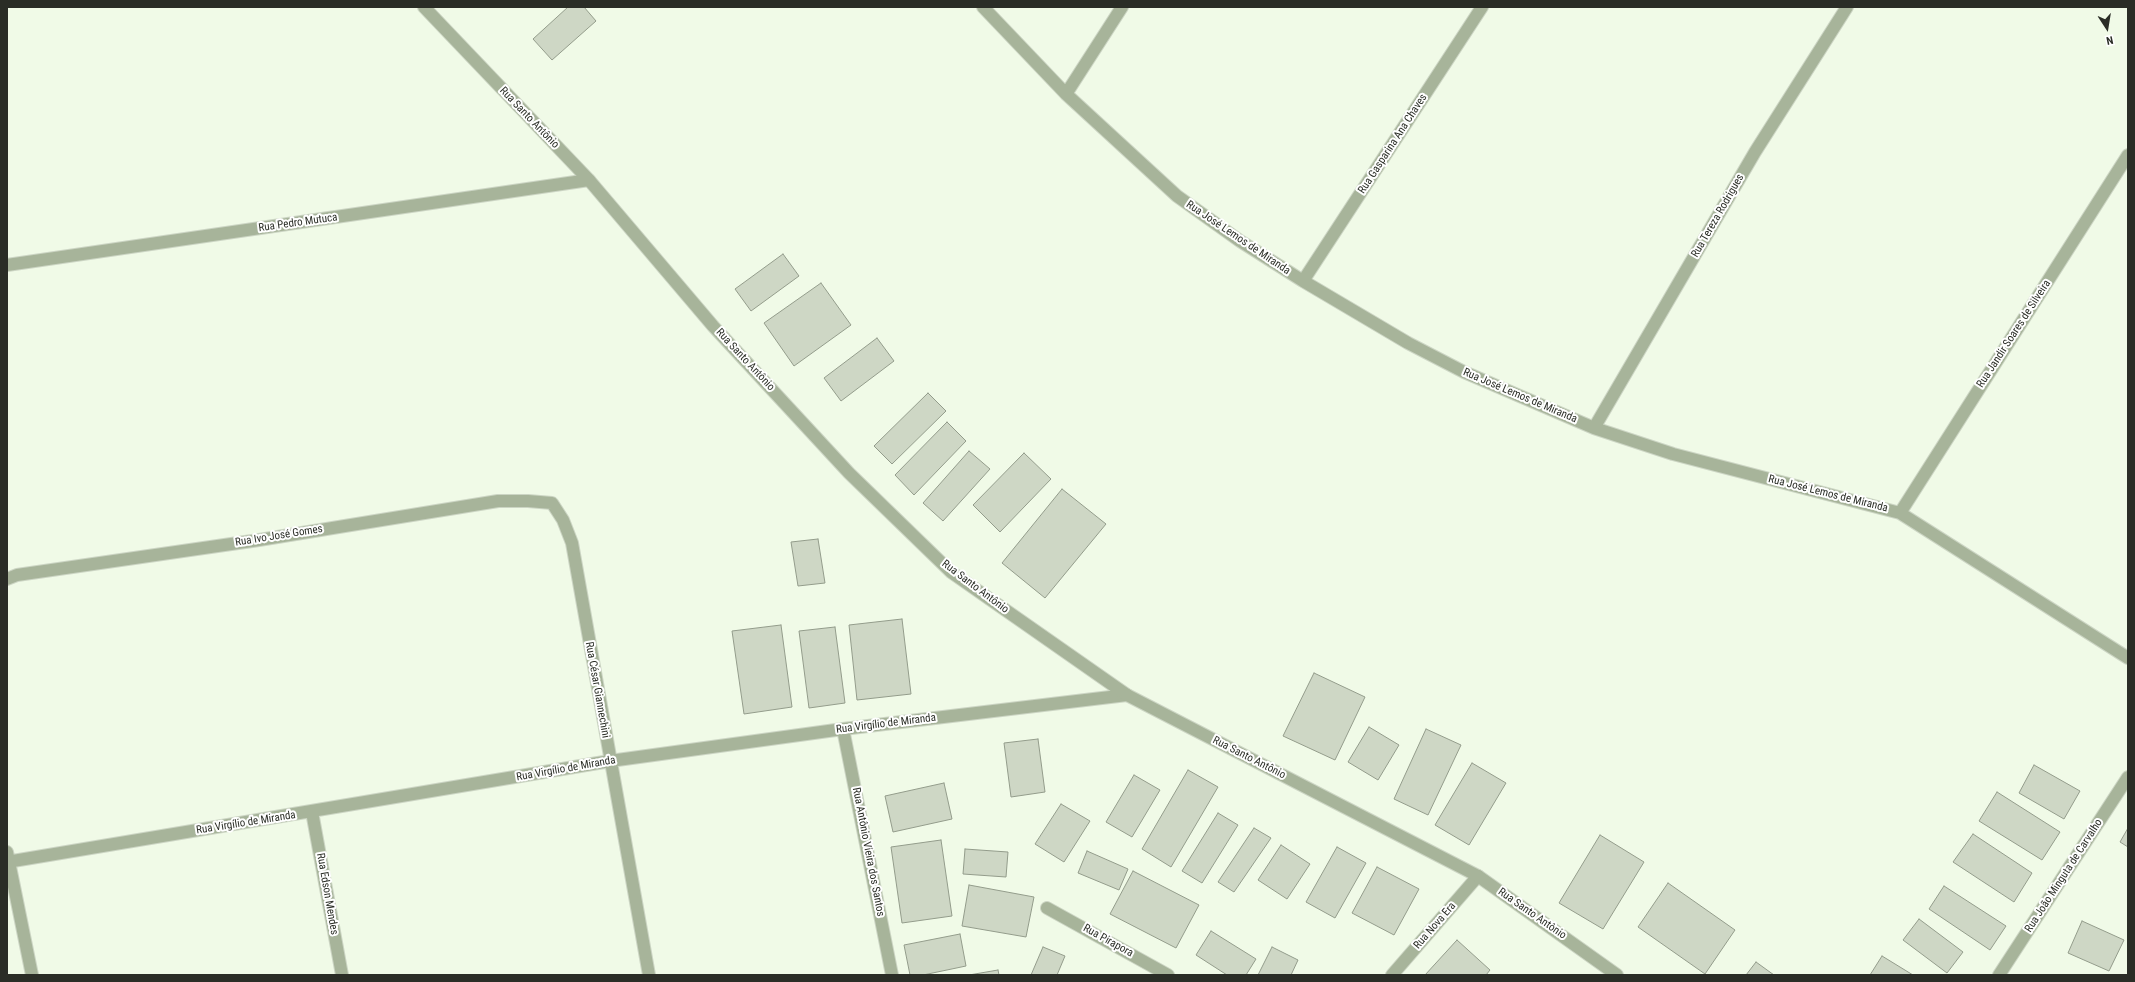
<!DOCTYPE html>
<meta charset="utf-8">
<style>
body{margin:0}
#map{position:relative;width:2135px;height:982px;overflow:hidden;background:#f0fae7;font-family:"Roboto Condensed",sans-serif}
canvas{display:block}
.frame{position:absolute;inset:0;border:8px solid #2a2d26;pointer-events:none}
.north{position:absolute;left:2087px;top:8px;width:40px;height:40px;-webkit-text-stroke:3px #fff;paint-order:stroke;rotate:168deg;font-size:11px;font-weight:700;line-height:16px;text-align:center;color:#2a2d26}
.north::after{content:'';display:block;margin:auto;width:14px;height:18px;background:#2a2d26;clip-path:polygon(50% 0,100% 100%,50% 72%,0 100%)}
</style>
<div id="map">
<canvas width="2135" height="982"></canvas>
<div class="frame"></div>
<div class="north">N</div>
</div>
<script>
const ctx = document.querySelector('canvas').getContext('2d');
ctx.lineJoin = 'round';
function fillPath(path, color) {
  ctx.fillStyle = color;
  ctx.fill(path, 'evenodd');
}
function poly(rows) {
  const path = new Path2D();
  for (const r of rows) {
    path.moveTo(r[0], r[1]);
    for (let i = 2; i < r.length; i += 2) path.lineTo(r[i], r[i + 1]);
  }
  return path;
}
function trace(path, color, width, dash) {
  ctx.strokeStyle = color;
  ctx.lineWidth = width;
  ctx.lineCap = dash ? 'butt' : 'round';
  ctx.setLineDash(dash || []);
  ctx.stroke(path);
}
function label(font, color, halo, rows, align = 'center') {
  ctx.font = font + ' "Roboto Condensed",sans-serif';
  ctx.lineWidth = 4;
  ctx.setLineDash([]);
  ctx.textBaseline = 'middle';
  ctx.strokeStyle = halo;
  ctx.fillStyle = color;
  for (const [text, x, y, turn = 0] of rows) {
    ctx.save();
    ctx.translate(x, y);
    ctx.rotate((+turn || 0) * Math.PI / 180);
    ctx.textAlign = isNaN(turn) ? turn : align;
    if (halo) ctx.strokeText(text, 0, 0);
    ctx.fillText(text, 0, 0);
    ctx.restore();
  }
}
const building = poly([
 [568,7,584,7,596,21,552,60,533,39,568,7],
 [783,254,799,276,751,311,735,289,783,254],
 [821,283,851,325,794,366,764,323,821,283],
 [877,338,894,361,841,401,824,378,877,338],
 [928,393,946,411,892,464,874,446,928,393],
 [947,422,966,441,914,495,895,475,947,422],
 [969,451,990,469,943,521,923,503,969,451],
 [1024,453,1051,479,1000,532,973,505,1024,453],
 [1062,489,1106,524,1045,598,1002,563,1062,489],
 [818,539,825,583,798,586,791,542,818,539],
 [902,619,911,694,857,700,849,625,902,619],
 [781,625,792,707,744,714,732,631,781,625],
 [835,627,845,703,809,708,799,631,835,627],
 [1314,673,1365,697,1335,760,1283,736,1314,673],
 [1369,727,1399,745,1378,780,1348,762,1369,727],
 [1426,729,1461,745,1428,815,1394,799,1426,729],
 [1038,739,1045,792,1011,797,1004,743,1038,739],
 [1472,763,1506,783,1469,845,1435,825,1472,763],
 [2034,765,2080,791,2064,819,2019,793,2034,765],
 [1188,770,1218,787,1171,867,1142,849,1188,770],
 [1134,775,1160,790,1132,837,1106,822,1134,775],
 [944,783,952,819,893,832,885,796,944,783],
 [1997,792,2060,832,2042,860,1979,821,1997,792],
 [1061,804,1090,821,1064,862,1035,844,1061,804],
 [1218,813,1238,825,1202,883,1182,871,1218,813],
 [1254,828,1271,838,1234,892,1218,882,1254,828],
 [2128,828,2128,847,2120,842,2128,828],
 [1973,834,2032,873,2014,902,1953,862,1973,834],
 [1600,835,1644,862,1603,929,1559,903,1600,835],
 [941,840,952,916,902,923,891,847,941,840],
 [1281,845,1310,864,1287,899,1258,880,1281,845],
 [1337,847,1366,863,1335,918,1306,902,1337,847],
 [965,849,1008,852,1006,877,963,874,965,849],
 [1087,851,1128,869,1119,890,1078,873,1087,851],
 [1377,867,1419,889,1394,935,1352,913,1377,867],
 [1133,871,1199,905,1176,948,1110,914,1133,871],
 [1668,883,1735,930,1705,974,1638,927,1668,883],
 [969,885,1034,897,1026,937,962,926,969,885],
 [1944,886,2006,926,1990,950,1929,909,1944,886],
 [1919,919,1963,952,1947,973,1903,940,1919,919],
 [2082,921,2124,940,2109,971,2068,953,2082,921],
 [1211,931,1256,959,1246,975,1227,975,1196,955,1211,931],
 [960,934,966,966,923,975,910,975,904,945,960,934],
 [1457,940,1490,970,1486,975,1425,975,1457,940],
 [1043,947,1065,956,1057,975,1031,975,1043,947],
 [1272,947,1298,960,1291,975,1258,975,1272,947],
 [1882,956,1913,975,1870,975,1882,956],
 [1756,962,1774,975,1746,975,1756,962],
 [998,970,999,975,969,975,998,970]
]);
const minor = poly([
 [983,7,1066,94,1177,196,1240,241,1303,281,1408,343,1464,372,1594,428,1673,454,1900,513,2128,658],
 [1066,94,1122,7],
 [7,265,589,180],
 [1303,281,1482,7],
 [1594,428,1755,152,1847,7],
 [1900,513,2128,155],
 [7,579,17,575,259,540,498,501,528,501,552,503,563,520,572,543,649,975],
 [843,729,892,975],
 [312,812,342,975],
 [7,852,32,975],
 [7,862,610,761,843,729,1127,695],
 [1047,908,1168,975],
 [1392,975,1478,876],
 [1999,975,2128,777]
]);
const tertiary = poly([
 [424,7,589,180,713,326,849,473,951,572,1127,695,1478,876,1617,975]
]);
const streetNames = [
 ["Rua Santo Antônio",529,118,46],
 ["Rua Gasparina Ana Chaves",1393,144,-57],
 ["Rua Tereza Rodrigues",1718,216,-60],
 ["Rua Pedro Mutuca",298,223,-8],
 ["Rua José Lemos de Miranda",1238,238,34],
 ["Rua Jandir Soares de Silveira",2014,334,-57],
 ["Rua Santo Antônio",745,360,47],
 ["Rua José Lemos de Miranda",1520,396,23],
 ["Rua José Lemos de Miranda",1828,494,14],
 ["Rua Ivo José Gomes",279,536,-9],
 ["Rua Santo Antônio",975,587,37],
 ["Rua César Giannechini",597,690,80],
 ["Rua Virgílio de Miranda",886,724,-7],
 ["Rua Santo Antônio",1249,758,27],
 ["Rua Virgílio de Miranda",566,769,-10],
 ["Rua Virgílio de Miranda",246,823,-9],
 ["Rua Antônio Vieira dos Santos",868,852,79],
 ["Rua João Minguta de Carvalho",2064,876,-57],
 ["Rua Edson Mendes",327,894,80],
 ["Rua Santo Antônio",1532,914,35],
 ["Rua Nova Era",1435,926,-49],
 ["Rua Pirapora",1108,941,29]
];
fillPath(building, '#ced7c5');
trace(building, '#939c8b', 1);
trace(minor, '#ccd5c4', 14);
trace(tertiary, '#ccd5c4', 14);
trace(minor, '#a7b49a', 12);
trace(tertiary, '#a7b49a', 12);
label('11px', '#2a2d26', '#fff', streetNames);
</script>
